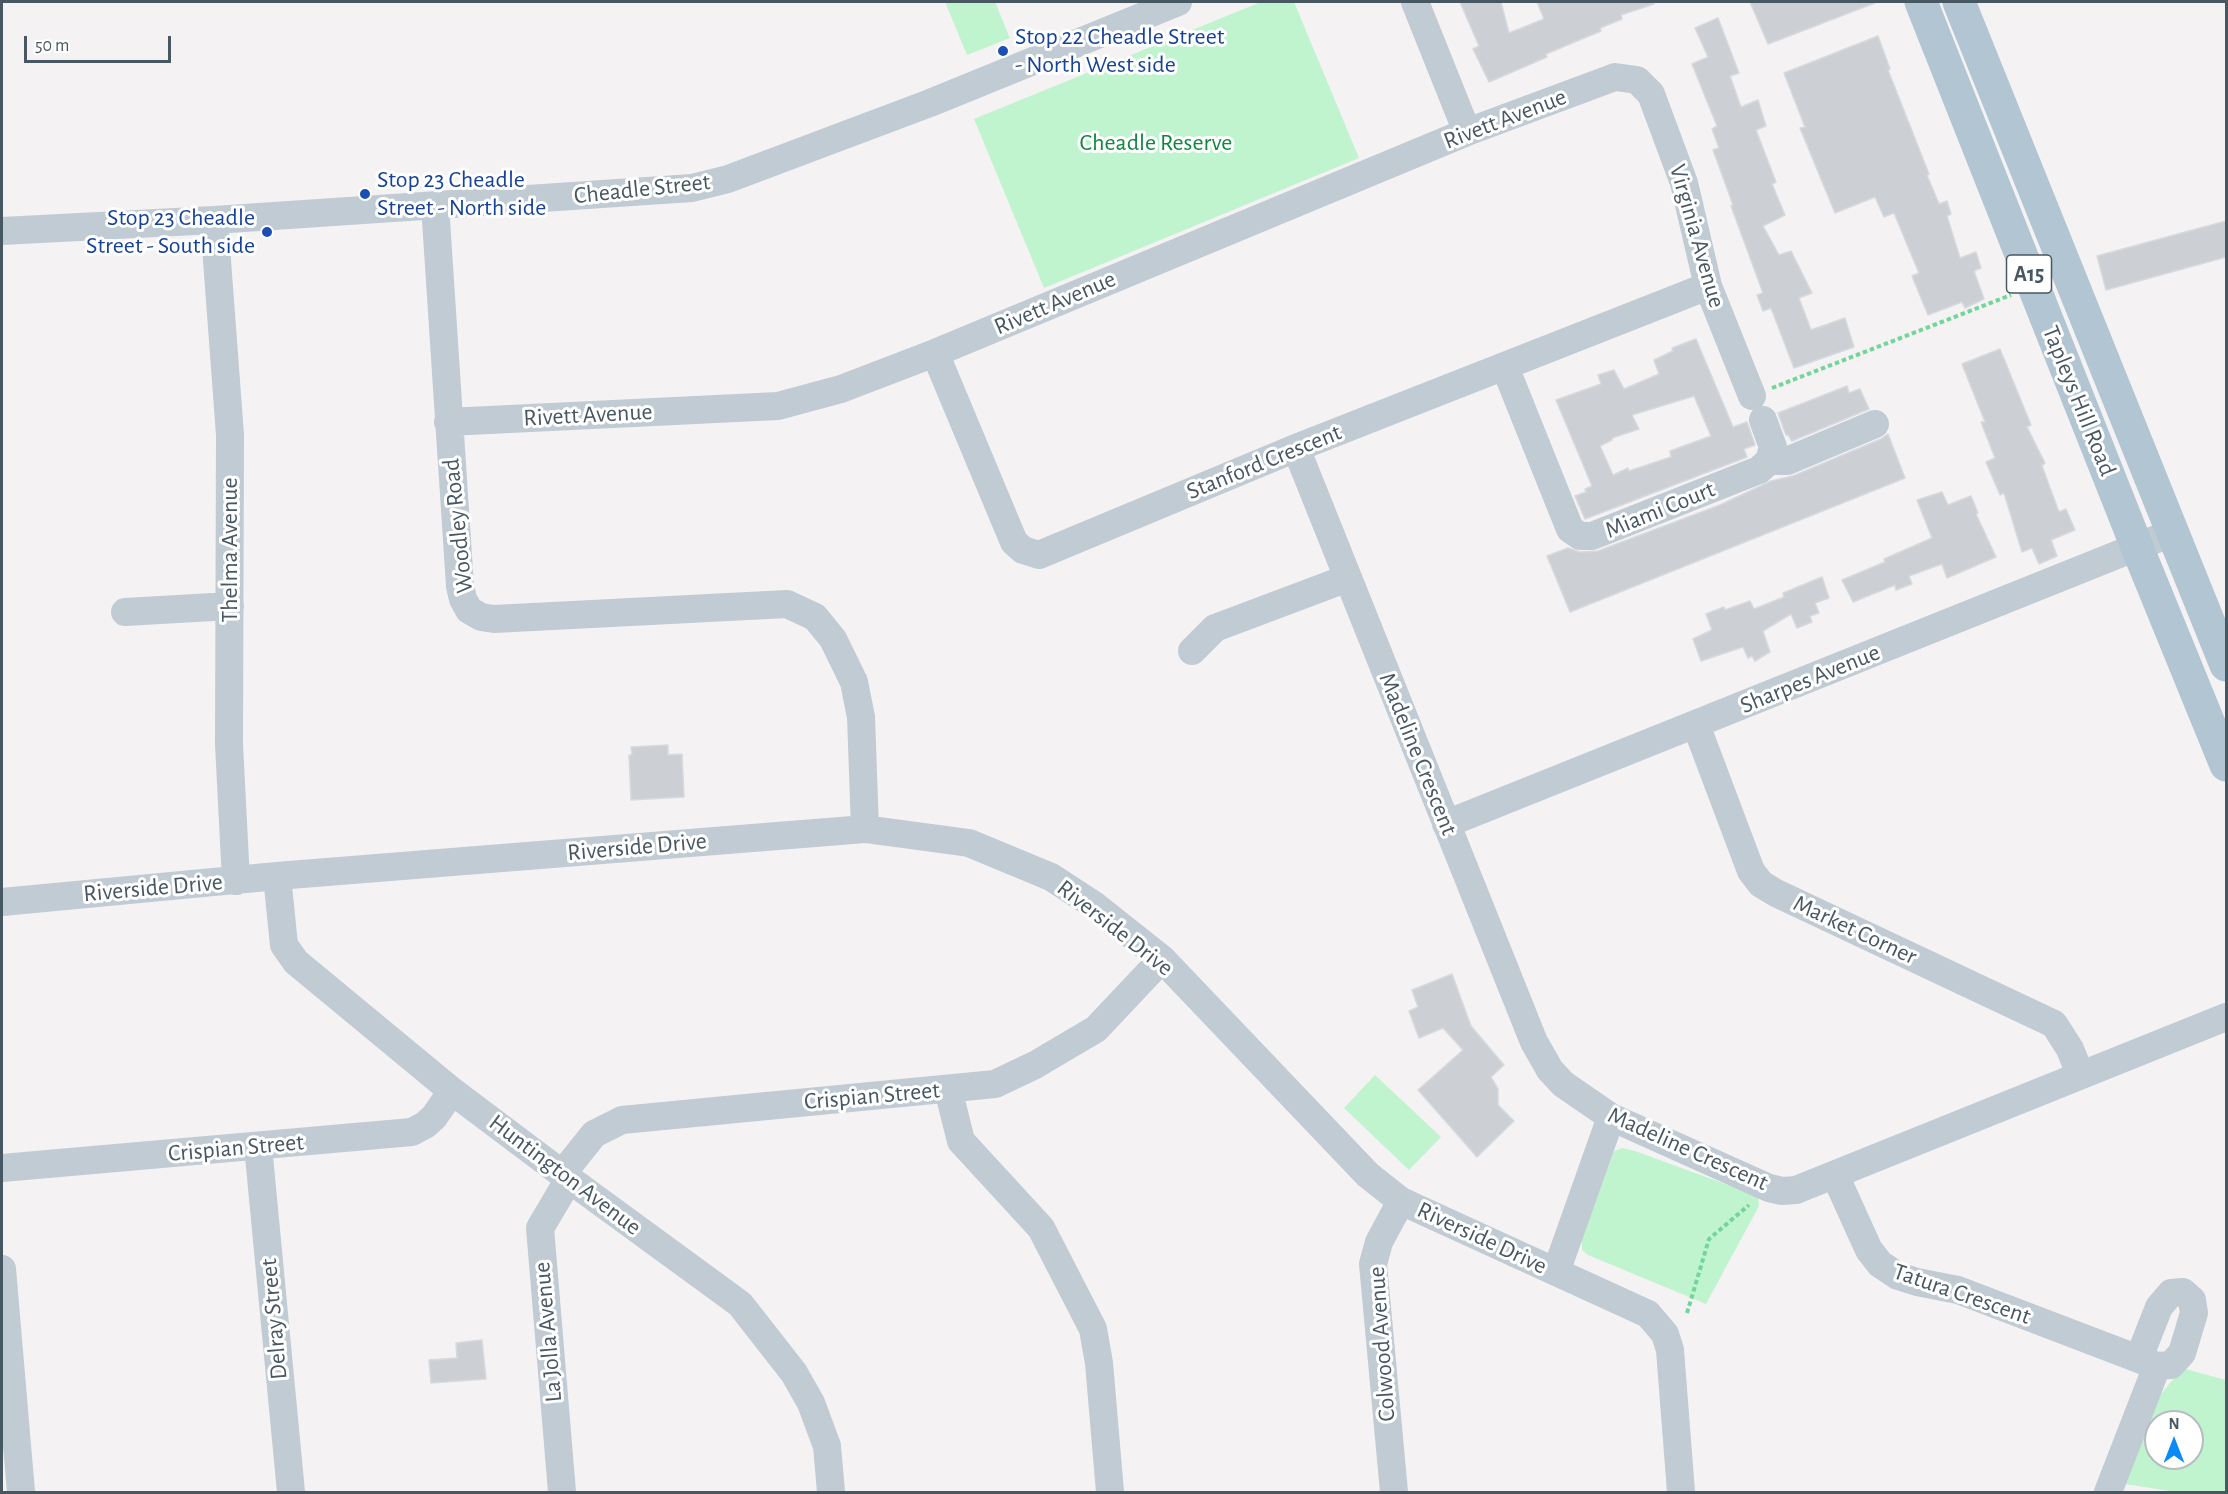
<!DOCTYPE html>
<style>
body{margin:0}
#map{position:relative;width:2228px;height:1494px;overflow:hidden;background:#f5f2f3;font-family:"Alegreya Sans",sans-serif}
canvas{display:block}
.frame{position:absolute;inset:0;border:3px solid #485862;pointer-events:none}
.north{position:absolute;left:2144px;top:1410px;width:60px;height:60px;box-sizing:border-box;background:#fff;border:2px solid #b6bcc0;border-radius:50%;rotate:0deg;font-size:16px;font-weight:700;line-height:24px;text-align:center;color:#485862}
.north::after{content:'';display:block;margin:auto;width:21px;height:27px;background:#0c8af5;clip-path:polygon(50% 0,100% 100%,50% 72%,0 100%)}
.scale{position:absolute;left:24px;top:36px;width:147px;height:27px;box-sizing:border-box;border:3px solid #485862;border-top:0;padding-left:8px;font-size:18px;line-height:21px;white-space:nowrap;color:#485862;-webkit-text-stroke:4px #fff;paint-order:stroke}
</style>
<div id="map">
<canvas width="2228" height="1494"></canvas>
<div class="frame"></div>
<div class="north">N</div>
<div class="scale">50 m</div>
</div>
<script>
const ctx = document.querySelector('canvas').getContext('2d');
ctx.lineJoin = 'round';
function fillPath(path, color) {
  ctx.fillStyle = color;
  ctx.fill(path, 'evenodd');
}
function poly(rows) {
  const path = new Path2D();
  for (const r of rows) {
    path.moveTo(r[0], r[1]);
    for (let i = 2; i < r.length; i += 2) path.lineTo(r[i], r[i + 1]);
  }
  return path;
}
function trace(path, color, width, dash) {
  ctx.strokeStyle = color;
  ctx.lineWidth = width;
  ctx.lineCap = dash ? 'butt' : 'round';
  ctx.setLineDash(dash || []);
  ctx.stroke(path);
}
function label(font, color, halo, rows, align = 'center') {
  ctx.font = font + ' "Alegreya Sans",sans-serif';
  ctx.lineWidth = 6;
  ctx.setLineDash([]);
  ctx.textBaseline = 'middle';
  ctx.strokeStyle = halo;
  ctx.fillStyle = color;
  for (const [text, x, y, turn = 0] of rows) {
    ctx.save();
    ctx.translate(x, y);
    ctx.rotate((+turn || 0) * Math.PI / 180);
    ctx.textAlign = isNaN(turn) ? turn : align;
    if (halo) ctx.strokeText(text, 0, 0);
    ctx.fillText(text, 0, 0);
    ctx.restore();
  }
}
const green = poly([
 [945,2,995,2,1010,38,967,55],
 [1261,2,1294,2,1359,158,1044,288,974,119],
 [1375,1075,1441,1137,1409,1170,1344,1108],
 [1622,1148,1635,1151,1758,1196,1759,1206,1706,1304,1588,1255,1582,1250,1582,1239,1614,1151],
 [2182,1368,2226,1380,2226,1492,2176,1492,2125,1484,2155,1402],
 [2156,1422,2192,1422,2192,1458,2156,1458]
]);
const building = poly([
 [1460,2,1501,2,1509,33,1544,19,1537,2,1654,2,1654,4,1621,15,1622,19,1600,28,1601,31,1546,54,1547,57,1489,82,1473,49,1479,46,1460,2],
 [1750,2,1875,2,1875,3,1768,44,1750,2],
 [1718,18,1739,73,1730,76,1741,107,1758,100,1766,126,1756,130,1776,182,1772,184,1785,215,1763,226,1779,255,1791,251,1812,293,1799,298,1811,330,1845,318,1854,347,1794,368,1771,308,1763,311,1757,295,1763,293,1731,206,1733,205,1713,150,1719,148,1712,129,1717,126,1692,64,1708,57,1695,28,1718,18],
 [1878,36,1890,69,1888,70,1929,174,1927,175,1939,204,1947,201,1951,214,1947,216,1960,258,1976,252,1981,268,1974,271,1984,299,1965,308,1962,302,1928,315,1912,276,1919,273,1894,213,1884,217,1875,197,1835,213,1800,128,1805,127,1784,73,1878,36],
 [2226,221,2226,257,2106,290,2097,256,2226,221],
 [1696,339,1733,427,1747,422,1755,445,1744,449,1747,457,1585,519,1575,496,1586,492,1585,489,1592,486,1556,400,1601,384,1598,375,1614,370,1624,389,1659,374,1654,360,1673,351,1672,348,1696,339],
 [1694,396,1711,436,1670,451,1671,457,1629,471,1628,468,1613,475,1600,446,1612,440,1612,438,1639,429,1632,415,1694,396],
 [2000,349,2031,425,2027,427,2045,463,2042,466,2059,512,2066,509,2075,530,2051,540,2057,556,2039,564,2032,548,2022,552,2004,493,2000,495,1986,462,1995,458,1981,422,1985,422,1962,364,2000,349],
 [1847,386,1849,393,1860,389,1869,409,1792,441,1788,435,1786,435,1778,413,1847,386],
 [1888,434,1905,478,1570,612,1547,556,1568,548,1580,552,1598,551,1720,505,1771,481,1793,476,1881,439,1888,434],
 [1942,492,1948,505,1971,496,1978,513,1976,514,1996,557,1947,578,1942,564,1909,576,1912,584,1896,590,1895,585,1853,602,1842,580,1885,562,1884,559,1932,538,1917,500,1942,492],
 [1822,577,1829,598,1815,603,1819,613,1810,616,1812,622,1797,628,1791,614,1763,631,1770,652,1755,661,1752,656,1748,658,1743,647,1701,661,1693,639,1712,630,1706,614,1724,607,1725,610,1750,601,1754,609,1784,597,1783,593,1822,577],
 [668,745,668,755,682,754,684,797,631,800,629,755,632,755,631,747,668,745],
 [1452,974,1471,1026,1504,1065,1491,1077,1498,1089,1498,1105,1514,1121,1477,1157,1418,1090,1463,1050,1443,1028,1419,1038,1409,1011,1418,1007,1412,990,1452,974],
 [482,1340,486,1379,431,1383,429,1360,457,1358,456,1343,482,1340]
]);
const path = poly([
 [1772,388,2011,295],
 [1687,1313,1709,1239,1749,1205]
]);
const minor = poly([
 [1415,2,1467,132],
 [435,205,460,586,463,599,469,610,481,617,494,619,787,604,815,617,833,639,854,682,861,717,865,829],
 [214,220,230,435,229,744,236,881],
 [2,231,214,220,692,188,728,179,930,103,1178,2],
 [935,353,1014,542,1023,550,1039,555,1296,448,1708,286],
 [1505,367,1570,529,1580,536,1592,536,1759,470,1769,461,1773,447,1763,420],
 [448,422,778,406,841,389,935,353,1467,132,1615,77,1637,80,1651,94,1684,183,1708,286,1752,396],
 [1296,448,1534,1042,1550,1070,1563,1084,1611,1117,1769,1188,1782,1191,1796,1190,2226,1017],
 [1769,461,1787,461,1875,424],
 [125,612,230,606],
 [1192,651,1215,628,1348,578],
 [1696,725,1751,871,1761,884,1776,893,2054,1024,2070,1049,2080,1074],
 [1446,824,2174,532],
 [277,876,284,945,296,962,452,1091,569,1179,740,1304,794,1373,811,1403,827,1446,831,1492],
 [2,902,277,876,865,829,969,843,1051,877,1094,905,1162,959,1368,1175,1401,1201,1648,1314,1665,1334,1670,1350,1681,1492],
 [948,1089,961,1141,1041,1228,1093,1329,1099,1363,1110,1492],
 [258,1146,291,1492],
 [2,1168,412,1132,425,1125,434,1117,452,1091],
 [562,1174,594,1134,622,1120,995,1084,1035,1065,1096,1029,1162,959],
 [1835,1175,1869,1250,1880,1264,1898,1276,1917,1282,1958,1290,2157,1366,2108,1492],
 [2,1269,21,1492],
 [1556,1272,1611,1117],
 [2139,1358,2159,1307,2171,1293,2183,1292,2192,1300,2194,1313,2182,1353,2171,1365,2157,1366],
 [562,1492,540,1228,569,1179],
 [1394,1492,1373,1264,1379,1242,1401,1201]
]);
const major = poly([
 [1921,2,2137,547,2226,765],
 [1959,2,2226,665]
]);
const markers = [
 [1003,51,6,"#1a4fb4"],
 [365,194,6,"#1a4fb4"],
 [267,232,6,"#1a4fb4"]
];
const shields = [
 [2029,274,45]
];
const shieldNames = [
 ["A15",2029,274]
];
const transitNames = [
 ["Stop 22 Cheadle Street",1015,37],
 ["- North West side",1015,65],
 ["Stop 23 Cheadle",377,180],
 ["Street - North side",377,208],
 ["Stop 23 Cheadle",255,218,"right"],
 ["Street - South side",255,246,"right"]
];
const streetNames = [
 ["Rivett Avenue",1505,119,-21],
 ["Cheadle Street",642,189,-6],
 ["Virginia Avenue",1697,236,74],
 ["Rivett Avenue",1055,303,-23],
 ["Tapleys Hill Road",2079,401,68],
 ["Rivett Avenue",588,415,-3],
 ["Stanford Crescent",1264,462,-22],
 ["Miami Court",1660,510,-22],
 ["Woodley Road",458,526,-96],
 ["Thelma Avenue",230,550,-90],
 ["Sharpes Avenue",1810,679,-22],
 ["Madeline Crescent",1418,754,68],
 ["Riverside Drive",637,847,-5],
 ["Riverside Drive",153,888,-5],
 ["Riverside Drive",1115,928,38],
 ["Market Corner",1855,930,25],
 ["Crispian Street",872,1096,-5],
 ["Crispian Street",236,1148,-5],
 ["Madeline Crescent",1688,1149,24],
 ["Huntington Avenue",565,1175,37],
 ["Riverside Drive",1482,1238,25],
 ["Tatura Crescent",1962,1294,19],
 ["Delray Street",274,1319,-95],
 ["La Jolla Avenue",548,1332,-95],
 ["Colwood Avenue",1382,1344,-94]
];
const parkNames = [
 ["Cheadle Reserve",1156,143]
];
fillPath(green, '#bff4ce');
fillPath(building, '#ccd0d5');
trace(building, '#d6d9de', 1.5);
trace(path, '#74d59b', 4, [4.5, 3]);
trace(minor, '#c0cbd3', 28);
trace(major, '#b1c5d3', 33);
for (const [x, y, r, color] of markers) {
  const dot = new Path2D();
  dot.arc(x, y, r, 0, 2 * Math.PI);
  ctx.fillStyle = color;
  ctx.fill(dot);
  trace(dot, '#fff', 2);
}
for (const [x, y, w] of shields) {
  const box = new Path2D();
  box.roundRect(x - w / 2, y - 19, w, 38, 4.5);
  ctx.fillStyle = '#fff';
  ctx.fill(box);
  trace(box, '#485862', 1.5);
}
label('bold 22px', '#485862', null, shieldNames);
label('24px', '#164399', '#fff', transitNames, 'left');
label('24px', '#485862', '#fff', streetNames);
label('24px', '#10863f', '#fff', parkNames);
</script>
